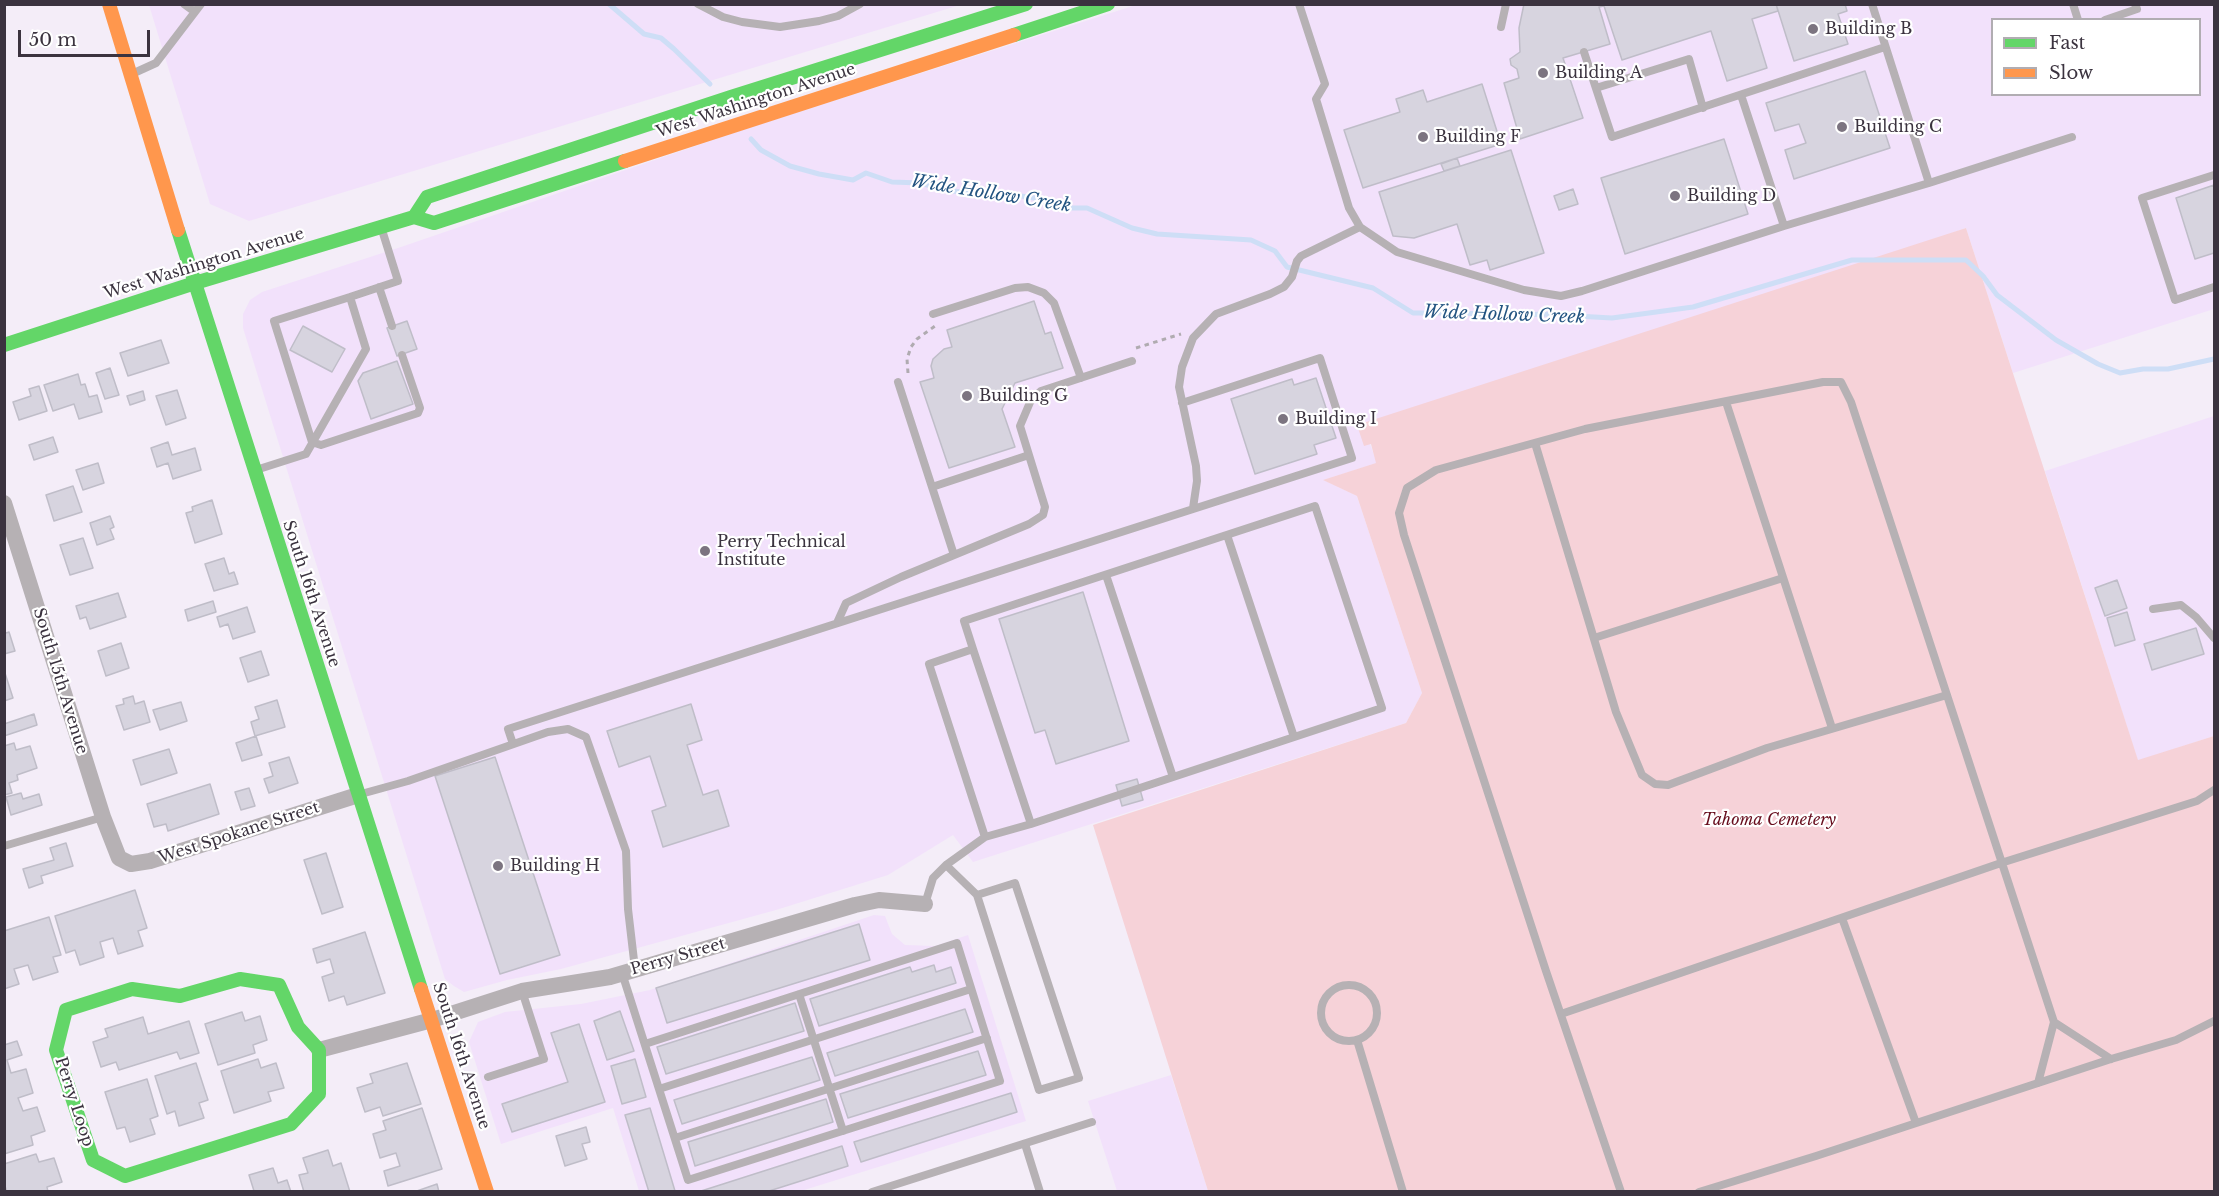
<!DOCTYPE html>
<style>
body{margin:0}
#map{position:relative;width:2219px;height:1196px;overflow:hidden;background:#f4edf8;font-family:"Libre Baskerville",serif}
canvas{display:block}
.frame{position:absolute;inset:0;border:6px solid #3b333f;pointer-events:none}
.legend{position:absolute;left:1991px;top:18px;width:210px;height:78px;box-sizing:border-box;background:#fff;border:2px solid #b1adb2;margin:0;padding:8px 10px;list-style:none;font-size:18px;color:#3b333f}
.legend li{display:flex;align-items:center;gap:12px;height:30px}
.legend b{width:30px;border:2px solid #b1adb2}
.scale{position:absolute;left:18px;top:30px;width:132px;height:27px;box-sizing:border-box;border:3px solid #3b333f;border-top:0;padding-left:8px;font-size:18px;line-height:21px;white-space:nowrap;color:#3b333f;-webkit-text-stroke:4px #fff;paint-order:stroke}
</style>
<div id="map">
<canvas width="2219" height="1196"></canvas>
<div class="frame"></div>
<ul class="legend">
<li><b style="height:8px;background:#63d668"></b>Fast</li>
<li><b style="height:8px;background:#ff974d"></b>Slow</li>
</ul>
<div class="scale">50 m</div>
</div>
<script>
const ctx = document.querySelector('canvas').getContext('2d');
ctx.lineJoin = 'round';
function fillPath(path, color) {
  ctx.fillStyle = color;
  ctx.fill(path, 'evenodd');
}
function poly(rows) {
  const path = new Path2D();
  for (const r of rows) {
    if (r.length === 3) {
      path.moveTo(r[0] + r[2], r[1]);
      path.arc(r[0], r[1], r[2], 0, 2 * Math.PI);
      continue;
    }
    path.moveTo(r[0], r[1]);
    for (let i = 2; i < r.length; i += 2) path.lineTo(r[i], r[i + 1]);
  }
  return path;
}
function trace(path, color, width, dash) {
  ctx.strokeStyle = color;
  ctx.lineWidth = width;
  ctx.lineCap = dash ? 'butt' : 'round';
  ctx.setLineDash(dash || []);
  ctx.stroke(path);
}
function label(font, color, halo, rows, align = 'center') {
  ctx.font = font + ' "Libre Baskerville",serif';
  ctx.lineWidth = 4.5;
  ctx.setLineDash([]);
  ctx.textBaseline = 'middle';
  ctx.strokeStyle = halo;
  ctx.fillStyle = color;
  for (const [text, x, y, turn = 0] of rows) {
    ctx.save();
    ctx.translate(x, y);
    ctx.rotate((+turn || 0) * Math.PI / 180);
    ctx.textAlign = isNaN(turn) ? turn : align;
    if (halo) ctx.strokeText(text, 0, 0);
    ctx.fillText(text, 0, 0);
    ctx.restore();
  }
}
const built = poly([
 [149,5,960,5,249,221,210,204],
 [1136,5,2214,5,2214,309,2013,373,1966,228,1364,446,1370,444,1377,463,1324,480,1357,496,1422,693,1406,723,973,862,953,835,888,875,776,910,561,969,507,980,464,992,454,986,445,979,243,328,243,314,250,300,262,292,401,247,748,128],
 [1992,20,2200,20,2200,94,1992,94],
 [2214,416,2214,736,2138,761,2045,471],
 [874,915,885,916,892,934,905,945,935,946,968,935,1026,1121,801,1191,639,1191,613,1108,501,1144,469,1042,478,1022,505,1012,581,1004,650,990],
 [1171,1075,1208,1191,1117,1191,1088,1101]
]);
const green = poly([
 [1966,228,2138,760,2214,736,2214,1191,1208,1191,1093,825,1406,723,1422,693,1357,496,1323,480,1376,463,1371,444,1364,446,1357,425]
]);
const stream = poly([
 [609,4,644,34,661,38,674,49,710,84],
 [751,139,761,150,790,166,819,174,853,180,866,173,892,182,920,183,949,191,1008,194,1034,198,1062,208,1087,208,1132,228,1157,234,1251,240,1275,251,1287,267,1373,288,1413,313,1462,313,1514,316,1541,314,1612,318,1693,307,1852,260,1966,260,1983,276,1997,295,2056,340,2098,364,2120,373,2143,369,2168,369,2214,359]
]);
const building = poly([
 [1524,4,1776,4,1778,11,1752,19,1767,68,1727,81,1711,31,1622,60,1604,6,1599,7,1610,44,1563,58,1583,118,1520,139,1504,83,1519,78,1517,69,1511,65,1510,59,1520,52,1519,28,1524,4],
 [1776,4,1845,4,1847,11,1838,14,1848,44,1794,61,1776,4],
 [1865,71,1890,148,1794,179,1785,150,1806,143,1799,124,1775,131,1766,103,1865,71],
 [1482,84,1501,144,1363,188,1344,130,1400,112,1396,99,1423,90,1427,102,1482,84],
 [1724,139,1748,214,1625,254,1601,178,1724,139],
 [1511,150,1544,253,1490,270,1487,260,1470,265,1457,224,1414,238,1393,236,1379,192,1511,150],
 [1457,158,1460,166,1444,171,1441,164,1457,158],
 [2214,185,2214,253,2195,259,2176,198,2214,185],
 [1573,189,1578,204,1559,210,1554,196,1573,189],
 [1034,301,1045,334,1051,332,1063,368,1015,383,1002,409,1015,447,949,468,920,382,934,378,931,366,933,359,944,349,952,347,947,330,1034,301],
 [407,321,417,349,397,356,387,328,407,321],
 [303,326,345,349,332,372,290,350,303,326],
 [161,340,169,363,128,376,120,353,161,340],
 [397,361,413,404,371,419,358,381,363,373,397,361],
 [110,368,119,395,105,399,96,373,110,368],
 [78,374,81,385,85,384,89,397,97,395,102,412,79,419,74,404,53,411,44,385,78,374],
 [1316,378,1336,438,1314,445,1317,454,1255,474,1231,399,1292,379,1294,385,1316,378],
 [39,386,47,411,19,420,13,402,31,396,29,389,39,386],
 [177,390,186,418,166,425,156,396,177,390],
 [143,391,145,400,130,405,127,396,143,391],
 [53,437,58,452,34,460,29,445,53,437],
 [168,442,172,455,195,448,201,470,173,479,168,463,157,467,151,448,168,442],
 [98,463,104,483,83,490,76,470,98,463],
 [73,486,82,512,54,521,46,495,73,486],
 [212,500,222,534,195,543,186,513,193,511,192,507,212,500],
 [110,516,114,527,110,529,114,539,97,545,90,523,110,516],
 [83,538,93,568,70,575,60,545,83,538],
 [224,558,229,574,234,572,238,584,214,591,205,564,224,558],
 [2117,580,2127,608,2105,616,2095,588,2117,580],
 [1083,592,1129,741,1056,764,1045,730,1035,733,999,619,1083,592],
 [118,593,126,617,90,629,86,617,80,619,76,606,118,593],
 [213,601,216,612,188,621,185,610,213,601],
 [247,607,255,632,233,639,228,624,220,627,217,617,247,607],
 [2127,612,2135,640,2115,646,2107,618,2127,612],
 [2196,628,2204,654,2152,670,2144,644,2196,628],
 [4,630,6,633,9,632,15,651,4,654,4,630],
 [121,643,129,668,106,676,98,651,121,643],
 [261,651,269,675,248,682,240,658,261,651],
 [4,670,13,698,4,701,4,670],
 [133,696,135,704,144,701,150,722,124,730,116,706,124,704,123,699,133,696],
 [277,700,285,727,255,736,251,722,259,719,255,707,277,700],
 [181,702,187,721,160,730,153,710,181,702],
 [691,704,702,740,687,745,703,795,718,790,729,826,663,847,652,811,666,806,650,756,619,767,607,731,691,704],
 [34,714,37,725,4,736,4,724,34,714],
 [256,736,262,755,242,761,236,743,256,736],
 [14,743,16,750,30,746,37,768,17,775,18,780,9,783,12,793,4,795,4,746,14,743],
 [169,749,177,773,141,785,133,760,169,749],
 [289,757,298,783,269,793,264,779,273,776,269,763,289,757],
 [495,757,560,955,500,974,435,776,495,757],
 [1137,779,1143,800,1122,806,1116,785,1137,779],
 [210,784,219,814,168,831,166,824,154,827,147,804,210,784],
 [249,788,255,806,241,810,235,792,249,788],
 [21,793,23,799,39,794,42,805,11,815,6,797,21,793],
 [66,843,73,866,41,876,43,883,29,888,23,869,54,860,50,848,66,843],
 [326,853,343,907,322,914,304,860,326,853],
 [135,890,147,928,138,931,143,946,118,954,113,938,100,942,104,957,80,965,75,950,66,953,55,916,135,890],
 [49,917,61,955,53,957,58,972,33,980,28,965,14,969,19,984,4,989,4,931,49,917],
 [859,924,870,960,667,1023,656,988,859,924],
 [365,932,385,993,347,1005,344,996,329,1001,322,977,334,973,330,959,317,963,313,949,365,932],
 [934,965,936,972,951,967,956,983,819,1026,810,999,910,967,912,972,934,965],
 [795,1003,804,1031,666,1074,657,1047,795,1003],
 [965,1009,973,1032,835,1076,827,1053,965,1009],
 [620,1011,634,1051,607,1060,594,1021,620,1011],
 [242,1012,245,1021,260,1016,267,1040,253,1045,255,1053,218,1065,205,1024,242,1012],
 [143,1017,148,1034,189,1021,199,1053,180,1059,177,1052,119,1070,116,1062,101,1067,93,1042,108,1037,105,1029,143,1017],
 [579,1024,605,1102,512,1132,502,1104,568,1082,551,1033,579,1024],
 [17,1041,22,1055,7,1060,11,1073,26,1069,33,1093,18,1098,23,1111,37,1107,45,1131,31,1136,33,1145,4,1154,4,1045,17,1041],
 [978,1051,986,1075,848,1118,840,1094,978,1051],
 [812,1057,820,1080,682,1124,674,1100,812,1057],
 [258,1059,261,1068,276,1063,284,1088,268,1092,271,1101,234,1113,221,1071,258,1059],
 [635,1059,646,1097,622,1104,611,1066,635,1059],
 [196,1063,208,1100,199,1103,204,1118,179,1126,175,1111,167,1114,155,1076,196,1063],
 [407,1063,421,1104,383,1116,380,1107,365,1112,357,1088,373,1083,370,1074,407,1063],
 [147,1079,158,1116,150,1119,155,1134,130,1142,125,1127,117,1129,105,1092,147,1079],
 [1011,1093,1017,1112,861,1162,854,1142,1011,1093],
 [826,1099,833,1122,695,1166,688,1142,826,1099],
 [422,1108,442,1169,388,1186,384,1171,400,1166,396,1153,380,1158,373,1134,386,1130,383,1121,422,1108],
 [650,1108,675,1191,672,1192,649,1192,625,1115,650,1108],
 [586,1127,590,1142,582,1144,587,1159,565,1166,556,1136,586,1127],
 [842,1146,848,1166,766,1192,698,1192,842,1146],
 [328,1150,333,1166,341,1163,350,1192,304,1192,299,1175,308,1173,303,1158,328,1150],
 [36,1154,39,1162,54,1158,62,1182,47,1187,48,1192,7,1192,4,1183,4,1164,36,1154],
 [273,1168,278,1183,287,1180,291,1192,251,1192,254,1191,249,1175,273,1168],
 [437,1184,439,1192,414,1192,437,1184]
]);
const path = poly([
 [1136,348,1181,334],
 [908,373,907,359,911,347,917,339,935,326]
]);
const lane = poly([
 [184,4,195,12],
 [698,4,723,17,742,22,780,27,819,21,838,16,860,4],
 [1299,4,1325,84,1316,99,1349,208,1360,227,1397,252,1524,290,1561,296,1582,291,1784,226,1741,95],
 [1872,4,1929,183,2072,137],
 [2073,4,2078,20],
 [2105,20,2137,9,2135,4],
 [1501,27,1506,4],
 [1584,52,1612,137,1885,47],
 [134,73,156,63,201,4],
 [1596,88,1689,59,1703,108],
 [2214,175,2142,198,2175,300,2214,287],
 [1784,226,1929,183],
 [379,287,392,326],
 [350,297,274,321,312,442,321,445,418,413,420,408,402,355],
 [933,314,1015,288,1028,287,1044,293,1054,303,1081,378],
 [898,382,954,555],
 [1726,402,1832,728],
 [1535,443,1616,712,1642,775,1655,784,1668,785,1767,748,1947,695],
 [259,469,306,454,366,349,350,297,398,281,382,230],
 [932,487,1029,455],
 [1193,508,1197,481,1196,466,1179,387,1182,367,1193,338,1216,314,1270,294,1284,287,1292,277,1297,261,1301,256,1360,227],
 [1227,535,1294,737],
 [1106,575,1173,777],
 [2153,609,2181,605,2196,617,2214,638],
 [837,623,846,603,901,577,1029,524,1043,515,1045,507,1020,426,1031,400,1041,391,1132,361],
 [1594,638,1783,578],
 [973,649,964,621,1315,506,1382,708,1031,824],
 [513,744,508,729,1352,458,1320,358,1182,403],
 [361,794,408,781,548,732,568,729,586,737,626,851,628,909,635,969],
 [4,846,103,817],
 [946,865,977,895,1039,1090,1079,1078,1015,883,977,895],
 [925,904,933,878,946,865,985,837,929,664,973,649,1031,824,985,837],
 [1842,918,1916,1123],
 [622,973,688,1180,1000,1081,957,943,645,1044],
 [1349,1013,28],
 [799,994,843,1131],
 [1561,1014,2001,863,2197,801,2214,790],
 [1357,1040,1403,1192],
 [488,1077,544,1059,522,991],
 [2038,1083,2054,1022,2111,1059],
 [659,1089,971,989],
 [675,1138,987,1038],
 [1025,1144,1040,1192],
 [872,1192,1092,1122],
 [1621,1192,1546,971,1404,535,1399,513,1407,488,1436,470,1585,429,1823,382,1841,382,1851,402,2054,1022],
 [1699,1192,1816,1156,2111,1059,2176,1040,2214,1021]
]);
const street = poly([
 [4,503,103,817,119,858,131,864,150,861,358,795],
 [319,1050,432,1020,522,991,610,977,855,905,879,900,925,904]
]);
const fast = poly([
 [1014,35,1108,4],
 [414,217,427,197,731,97,1026,4],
 [178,230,421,989],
 [195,283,414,217,434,223,625,161],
 [4,345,195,283],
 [240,979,279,985,298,1027,319,1050,319,1094,291,1124,125,1176,93,1160,56,1050,66,1010,132,989,180,996,240,979]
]);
const slow = poly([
 [109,4,178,230],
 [625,161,1014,35],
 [421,989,487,1192]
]);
const markers = [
 [1813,29,6,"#7c7480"],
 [1543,73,6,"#7c7480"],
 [1842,127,6,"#7c7480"],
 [1423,137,6,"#7c7480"],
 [1675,196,6,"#7c7480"],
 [967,396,6,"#7c7480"],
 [1283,419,6,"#7c7480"],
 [705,551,6,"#7c7480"],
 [498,866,6,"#7c7480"]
];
const poiNames = [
 ["Building B",1825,29],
 ["Building A",1555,73],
 ["Building C",1854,127],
 ["Building F",1435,137],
 ["Building D",1687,196],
 ["Building G",979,396],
 ["Building I",1295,419],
 ["Perry Technical",717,542],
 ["Institute",717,560],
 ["Building H",510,866]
];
const streetNames = [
 ["West Washington Avenue",756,101,-18],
 ["West Washington Avenue",204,264,-17],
 ["South 16th Avenue",311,594,72],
 ["South 15th Avenue",60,681,73],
 ["West Spokane Street",239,833,-18],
 ["Perry Street",678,957,-16],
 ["South 16th Avenue",461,1056,72],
 ["Perry Loop",74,1102,72]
];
const parkNames = [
 ["Tahoma Cemetery",1769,820]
];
const waterNames = [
 ["Wide Hollow Creek",991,194,9],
 ["Wide Hollow Creek",1504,315,2]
];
fillPath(built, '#f2e1fb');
fillPath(green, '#f6d2d8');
trace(stream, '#cedef6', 5);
fillPath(building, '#d7d4df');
trace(building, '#bfbdc8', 1.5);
trace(path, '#b0abb0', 3, [4.5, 4.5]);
trace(lane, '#b6b1b4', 8);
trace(street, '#b6b1b4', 16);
trace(fast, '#63d668', 14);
trace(slow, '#ff974d', 14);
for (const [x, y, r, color] of markers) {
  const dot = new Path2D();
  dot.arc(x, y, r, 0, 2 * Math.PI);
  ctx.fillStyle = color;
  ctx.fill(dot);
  trace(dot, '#fff', 2);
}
label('16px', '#3b333f', '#fff', poiNames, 'left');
label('16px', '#3b333f', '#fff', streetNames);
label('italic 16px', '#670d1d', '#fff', parkNames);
label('italic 18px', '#235481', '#fff', waterNames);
</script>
